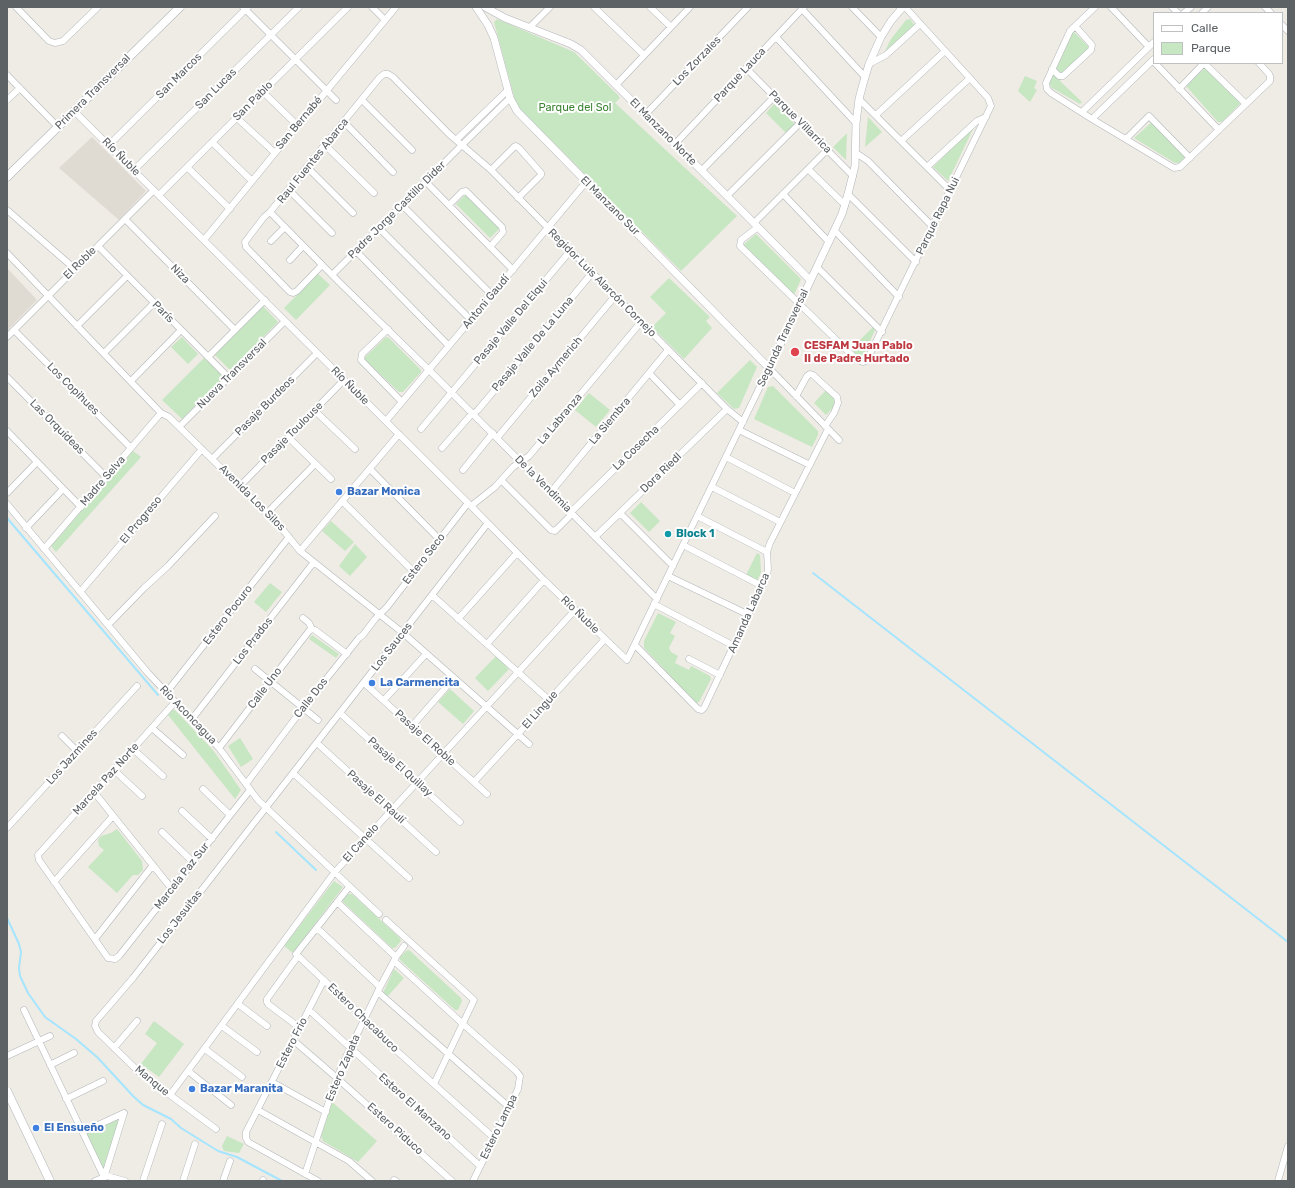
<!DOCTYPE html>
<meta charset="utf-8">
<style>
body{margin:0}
#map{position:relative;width:1295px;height:1188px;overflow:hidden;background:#efebe5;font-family:Rubik,sans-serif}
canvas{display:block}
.frame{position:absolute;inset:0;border:8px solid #5d6265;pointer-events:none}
.legend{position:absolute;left:1153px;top:12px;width:130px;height:52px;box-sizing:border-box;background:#fff;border:1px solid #bec0c1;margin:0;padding:5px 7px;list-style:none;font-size:12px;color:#5d6265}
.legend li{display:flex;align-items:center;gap:8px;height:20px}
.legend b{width:20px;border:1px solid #bec0c1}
</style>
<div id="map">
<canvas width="1295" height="1188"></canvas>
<div class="frame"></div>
<ul class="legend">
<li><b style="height:5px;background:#fff"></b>Calle</li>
<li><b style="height:11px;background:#c7e6c2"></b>Parque</li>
</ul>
</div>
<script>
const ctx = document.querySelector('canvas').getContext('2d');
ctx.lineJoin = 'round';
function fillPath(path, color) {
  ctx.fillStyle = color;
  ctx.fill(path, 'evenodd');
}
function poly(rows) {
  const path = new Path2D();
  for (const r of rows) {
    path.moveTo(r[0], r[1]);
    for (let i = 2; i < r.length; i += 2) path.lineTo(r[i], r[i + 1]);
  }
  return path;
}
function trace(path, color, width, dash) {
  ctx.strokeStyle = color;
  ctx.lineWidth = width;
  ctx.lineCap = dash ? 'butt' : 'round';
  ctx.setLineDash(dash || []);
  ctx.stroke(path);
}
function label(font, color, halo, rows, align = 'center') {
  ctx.font = font + ' Rubik,sans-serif';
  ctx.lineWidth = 4;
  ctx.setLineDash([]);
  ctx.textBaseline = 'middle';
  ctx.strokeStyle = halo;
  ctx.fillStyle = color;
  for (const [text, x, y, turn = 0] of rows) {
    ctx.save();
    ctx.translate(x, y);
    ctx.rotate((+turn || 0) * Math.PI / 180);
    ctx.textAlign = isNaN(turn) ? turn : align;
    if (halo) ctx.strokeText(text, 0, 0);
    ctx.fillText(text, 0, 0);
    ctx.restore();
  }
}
const education = poly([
 [92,137,146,191,119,220,59,168],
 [7,268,37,300,7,331]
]);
const green = poly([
 [497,19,574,52,618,95,620,98,615,103,737,216,681,271,519,108,515,100,494,22],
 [910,19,915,26,884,53,891,39,906,20],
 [1073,32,1075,33,1090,48,1062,73,1056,69],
 [1204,69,1207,69,1239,101,1240,104,1222,122,1218,122,1187,87,1187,85],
 [1053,75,1061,78,1060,81,1082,102,1080,104,1052,88,1049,84],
 [1025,76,1037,81,1034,88,1037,90,1030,102,1018,91],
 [774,104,795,124,786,133,766,113],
 [868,117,882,132,865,147],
 [1152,122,1187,157,1179,163,1175,163,1134,138],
 [974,127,948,181,933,167],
 [847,133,846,160,833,147],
 [466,194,500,228,490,238,456,204],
 [756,234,801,279,794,295,743,245],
 [318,274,330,285,296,320,284,308],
 [669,278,710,317,706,321,712,328,684,359,652,327,666,313,650,297],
 [263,306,278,322,230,370,214,354],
 [873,327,875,330,864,354,861,356,858,356,851,349],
 [182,337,198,354,188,364,171,347],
 [386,337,389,338,421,370,421,372,403,392,399,392,365,360,365,357],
 [205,357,225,376,182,419,162,400],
 [750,360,757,367,739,408,734,409,717,393],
 [773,386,818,431,818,435,812,447,754,419,768,387],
 [826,390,834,398,835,403,834,407,826,415,814,403],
 [589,393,610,410,596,427,575,410],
 [133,451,141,457,56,552,51,546],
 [641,502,660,521,649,532,630,513],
 [331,521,354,542,345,551,322,531],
 [355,544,367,557,350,576,339,566],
 [757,553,760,555,761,572,757,582,746,575],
 [270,583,282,592,266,612,254,602],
 [658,613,676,622,670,633,675,636,669,648,671,652,678,656,675,663,689,670,691,666,710,676,711,679,699,702,696,703,644,648,644,641],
 [312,635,339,654,336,658,309,639],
 [496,656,509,669,488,691,475,678],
 [450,689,474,711,463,724,438,702],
 [172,710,175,710,192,728,213,750,225,767,241,790,235,799,168,715],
 [240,738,253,759,241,767,228,746],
 [117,829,142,861,143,870,138,875,133,875,117,893,88,867,104,850,99,846,98,840,101,836,111,833],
 [334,881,343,887,293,953,284,946],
 [348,894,352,894,400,938,401,941,395,948,392,948,343,902,343,900],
 [409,950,461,998,462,1001,458,1010,455,1010,400,960,400,957,406,951],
 [394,969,404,978,388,996,383,993],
 [154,1021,184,1044,159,1077,141,1064,157,1043,145,1034],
 [332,1102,377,1141,358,1162,323,1141,321,1136],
 [121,1118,103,1172,85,1134],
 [227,1136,244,1144,239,1153,224,1151,222,1146]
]);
const stream = poly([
 [7,518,158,695],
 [813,573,1288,942],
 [276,832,316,870],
 [7,918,19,944,21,952,19,968,20,976,28,993,45,1017,76,1039,98,1058,133,1096,143,1105,171,1119,181,1128,218,1151,237,1157,282,1181]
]);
const minor = poly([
 [16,7,49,41,55,43,63,41,98,7],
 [243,7,336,100],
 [372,7,385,20],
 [594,7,644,55],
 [650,7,671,27],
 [852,7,881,37],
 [1095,7,1070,31,1046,83,1047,89,1051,93,1092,119,1174,168,1180,167,1270,81,1270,76,1269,74,1259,63],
 [1111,7,1149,47],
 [1172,7,1178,13],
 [1265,7,1271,13],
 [802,9,865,77],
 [1184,13,1191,7],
 [1202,13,1208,7],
 [1282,25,1288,31],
 [530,27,550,7],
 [776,37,856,123],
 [1155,63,1219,130],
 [869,64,886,55,920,24],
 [746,68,853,176],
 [1052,69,1059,76,1063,76,1091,50,1092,45,1075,26],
 [7,75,58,127],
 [616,85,690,7],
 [1179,89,1204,63,1246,104],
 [263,92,297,125],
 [859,99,950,190],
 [7,100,20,88],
 [362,100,412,150],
 [74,111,468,503,544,580,627,660,769,368,839,440],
 [1082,112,1154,42],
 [645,115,748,7],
 [876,115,945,51],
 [237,118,275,153],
 [1092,119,1154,59],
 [344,122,393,172],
 [1126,139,1149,116,1190,158],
 [456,140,508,90],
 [901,141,970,78],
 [212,142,252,181],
 [675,144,804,7],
 [109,145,248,7],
 [325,145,374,193],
 [856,153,868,161,933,227],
 [187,167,230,209],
 [307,167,353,213],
 [927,167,977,121,986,117],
 [808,169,845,205],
 [134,170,299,7],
 [491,170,514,147,516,146,519,148,541,173,541,175,518,198],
 [702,170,774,97],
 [425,181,513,270],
 [289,190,332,233],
 [783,194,829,242],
 [848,194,916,262],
 [159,195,348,7],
 [727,196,800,123],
 [402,205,492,295],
 [449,205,462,192,466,191,502,227,503,232,490,247],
 [7,210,75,269],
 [270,212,339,282,429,370,657,599],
 [125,219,235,330],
 [754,223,827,150],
 [758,227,741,240,740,246,857,360,863,362,867,360,991,106,988,98,905,7],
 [379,228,471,320],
 [835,231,899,297],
 [204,240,275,153,396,7],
 [271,241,285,227],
 [98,246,229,378],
 [356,251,449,346],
 [7,253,161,413,169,417,279,525,300,551,403,633,529,744],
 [290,260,303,246],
 [322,265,297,291,293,293,290,292,246,247,245,242,264,217,270,212,380,77,384,74,388,74,393,77,449,134,491,170,727,409,743,422],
 [817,267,882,332],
 [332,275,462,145,510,98],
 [77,326,127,276],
 [388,329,362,354,361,360,402,402],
 [14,330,131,448],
 [7,337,154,190],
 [104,353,154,303],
 [208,357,265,300],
 [649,373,680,405],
 [7,377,106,477],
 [131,381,181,330],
 [796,396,807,376,810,374,813,375,837,397,838,403,834,413,825,426],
 [314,410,355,449],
 [386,421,586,182],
 [179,427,285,321],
 [421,429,570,251],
 [739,430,810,465],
 [7,431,81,507],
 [288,437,331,479],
 [497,438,615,296],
 [442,448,469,417,478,410,592,273],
 [726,457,795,493],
 [212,459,317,353],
 [370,469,440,540],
 [463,470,493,433],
 [502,481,551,530,555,531,569,517,571,512,702,383],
 [240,486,344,380],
 [712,487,780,522],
 [551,492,668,350],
 [7,493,37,462],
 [342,501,414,572],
 [7,504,148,673,219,748,258,800,379,914],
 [471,506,495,487,513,467,529,456,641,322],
 [267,513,315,464],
 [620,513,673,566],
 [697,516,767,552],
 [26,528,63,489],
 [595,537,727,409],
 [683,545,762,586],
 [44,549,161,413],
 [300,551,399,434],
 [668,576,749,615],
 [80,592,202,449],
 [432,595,549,700],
 [654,604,734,646],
 [303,618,309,623,312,629,315,630,347,654],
 [458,619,517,553],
 [108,625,144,588,168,566,215,516],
 [487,644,544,580],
 [635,645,698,709,702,710,704,708,767,575,768,569,767,552,770,543,828,429],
 [689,659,720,675],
 [255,669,318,720],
 [364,683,487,794],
 [166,693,289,537],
 [384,700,426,654],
 [175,702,38,855,39,860,108,958,115,959,119,956,250,790],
 [340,713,460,822],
 [192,719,314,562],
 [412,726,454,678],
 [152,728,183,755],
 [62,736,77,751],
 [317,743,436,852],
 [219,748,309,631,312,629],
 [133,749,163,776],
 [114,770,142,796],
 [293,773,409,878],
 [474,782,605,639],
 [246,784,303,708,359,638,363,635,375,619,387,607,468,503],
 [203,789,230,815],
 [94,792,172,889],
 [182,811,212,839],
 [7,828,137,686],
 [162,832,193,862],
 [54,882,113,816],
 [349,887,296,954,360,1014,369,1026,494,1138],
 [337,902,396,957],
 [386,920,474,1000,434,1084],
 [317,928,380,987],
 [95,939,153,865],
 [298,956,267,999,267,1002,268,1004,300,1028],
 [394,961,463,1024,516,1071,520,1076,518,1089,473,1181],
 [378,992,509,1107],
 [238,1004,267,1026],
 [24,1010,104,1177],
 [309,1010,480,1166],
 [222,1026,257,1052],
 [293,1040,337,1078,452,1181],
 [114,1048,137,1021],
 [205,1049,242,1077],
 [7,1056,50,1036],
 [50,1065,74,1053],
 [188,1071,231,1105],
 [272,1082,326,1112],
 [170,1095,334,873,575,610],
 [66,1099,103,1081],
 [258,1110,349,1161,372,1181],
 [216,1129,170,1095,139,1072,98,1032,95,1026,96,1021,133,978,488,523],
 [83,1132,124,1113],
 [305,1174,332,1092,343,1063,380,987,396,957,404,946],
 [95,1181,107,1176,125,1181],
 [103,1181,124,1113],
 [143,1181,162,1124],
 [183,1181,195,1144],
 [223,1181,230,1161],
 [263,1181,263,1180],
 [318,1181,248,1142,246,1138,246,1132,324,980],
 [394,1181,394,1180,396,1181],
 [1278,1181,1288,1146]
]);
const tertiary = poly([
 [476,7,488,25,494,38,510,98,517,111,769,368,842,214,848,194,855,166,856,123,859,99,863,84,869,64,881,37,891,21,903,7],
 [485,7,505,18,571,44,581,50,745,214,810,280]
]);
const secondary = poly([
 [7,177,180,7],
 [7,1091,50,1181]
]);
const markers = [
 [795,352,5,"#e0444e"],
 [339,492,4,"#3f7fe0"],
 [668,534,4,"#0f9aa8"],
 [372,683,4,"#3f7fe0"],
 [192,1089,4,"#3f7fe0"],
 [36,1128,4,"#3f7fe0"]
];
const streetNames = [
 ["Los Zorzales",697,61,-46],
 ["Parque Lauca",740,75,-47],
 ["San Marcos",179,76,-45],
 ["San Lucas",216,89,-45],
 ["Primera Transversal",93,92,-45],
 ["San Pablo",253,101,-45],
 ["Parque Villarrica",800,122,45],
 ["San Bernabé",299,123,-50],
 ["El Manzano Norte",663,132,45],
 ["Río Ñuble",121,157,45],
 ["Raul Fuentes Abarca",313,161,-51],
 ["El Manzano Sur",610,206,45],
 ["Padre Jorge Castillo Dider",397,210,-45],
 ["Parque Rapa Nui",938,216,-64],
 ["El Roble",80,263,-45],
 ["Niza",180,274,45],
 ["Regidor Luis Alarcón Cornejo",602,283,45],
 ["Antoni Gaudí",486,302,-50],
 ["París",163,312,45],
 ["Pasaje Valle Del Elqui",511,322,-50],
 ["Segunda Transversal",783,338,-65],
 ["Pasaje Valle De La Luna",533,344,-50],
 ["Zoila Aymerich",556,367,-50],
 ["Nueva Transversal",232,374,-45],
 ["Río Ñuble",350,386,45],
 ["Los Copihues",73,389,45],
 ["Pasaje Burdeos",265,406,-45],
 ["La Labranza",560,419,-50],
 ["La Siembra",610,421,-50],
 ["Las Orquídeas",57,427,45],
 ["Pasaje Toulouse",292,433,-45],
 ["La Cosecha",636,448,-44],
 ["Dora Riedl",661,473,-44],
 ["Madre Selva",103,481,-49],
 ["De la Vendimia",543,484,45],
 ["Avenida Los Silos",252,498,45],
 ["El Progreso",141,520,-50],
 ["Estero Seco",424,559,-52],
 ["Amanda Labarca",749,613,-66],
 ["Estero Pocuro",228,615,-52],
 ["Río Ñuble",580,615,44],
 ["Los Prados",253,641,-52],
 ["Los Sauces",392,647,-52],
 ["Calle Uno",265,688,-53],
 ["Calle Dos",311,698,-52],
 ["El Lingue",540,710,-48],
 ["Río Aconcagua",188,715,46],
 ["Pasaje El Roble",425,738,42],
 ["Los Jazmines",72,757,-48],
 ["Pasaje El Quillay",400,767,42],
 ["Marcela Paz Norte",106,779,-48],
 ["Pasaje El Raulí",376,797,42],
 ["El Canelo",361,843,-48],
 ["Marcela Paz Sur",182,876,-52],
 ["Los Jesuitas",180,917,-52],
 ["Estero Chacabuco",363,1018,44],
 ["Estero Frio",292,1043,-63],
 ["Estero Zapata",343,1068,-67],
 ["Manque",152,1081,39],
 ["Estero El Manzano",415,1107,42],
 ["Estero Lampa",499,1127,-64],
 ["Estero Piduco",395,1129,42]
];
const parkNames = [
 ["Parque del Sol",575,108]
];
const healthNames = [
 ["CESFAM Juan Pablo",804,346],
 ["II de Padre Hurtado",804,359]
];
const shopNames = [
 ["Bazar Monica",347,492],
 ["La Carmencita",380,683],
 ["Bazar Maranita",200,1089],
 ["El Ensueño",44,1128]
];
const cultureNames = [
 ["Block 1",676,534]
];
fillPath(education, '#dfdbd3');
fillPath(green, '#c7e6c2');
trace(stream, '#a5e5fe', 2);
trace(minor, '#b2b6ba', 7);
trace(tertiary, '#b2b6ba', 8);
trace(secondary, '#b1b6ba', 9);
trace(minor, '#fff', 6);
trace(tertiary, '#fff', 7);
trace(secondary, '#fff', 8);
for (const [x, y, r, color] of markers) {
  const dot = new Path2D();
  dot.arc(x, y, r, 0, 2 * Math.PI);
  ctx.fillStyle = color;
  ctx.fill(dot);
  trace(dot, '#fff', 1.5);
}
label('11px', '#5d6265', '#fff', streetNames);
label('11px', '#3d8435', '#fff', parkNames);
label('bold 11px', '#be3a42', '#fff', healthNames, 'left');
label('bold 11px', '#366cbe', '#fff', shopNames, 'left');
label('bold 11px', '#0d838f', '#fff', cultureNames, 'left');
</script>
